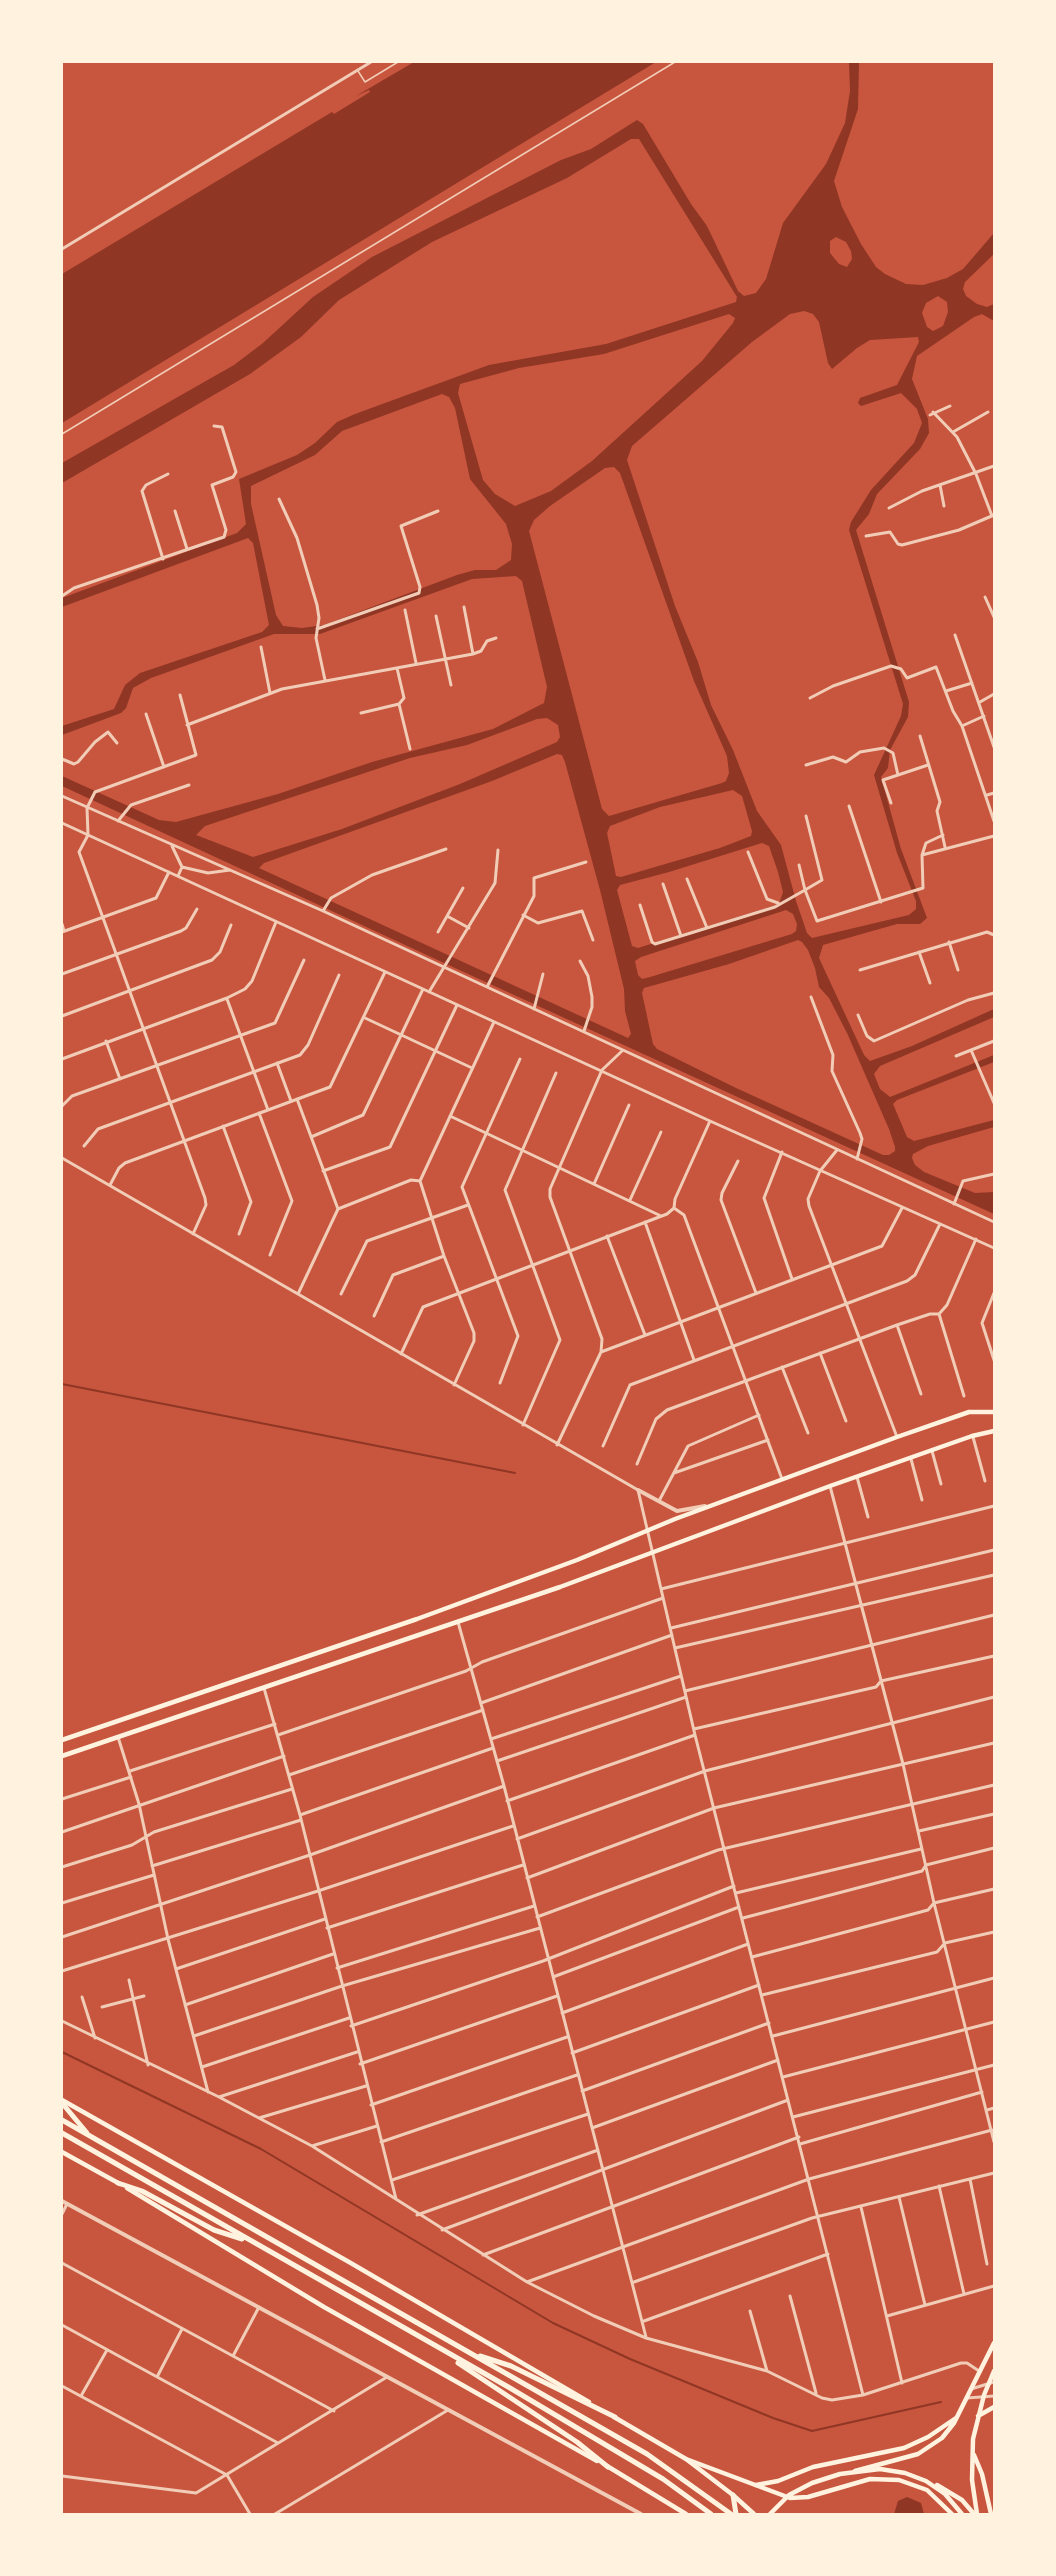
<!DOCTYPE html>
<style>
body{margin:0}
#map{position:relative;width:1056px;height:2576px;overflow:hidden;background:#c8553d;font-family:"Open Sans",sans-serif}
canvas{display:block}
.frame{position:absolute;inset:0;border:63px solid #fff3e0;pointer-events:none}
</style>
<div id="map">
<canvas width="1056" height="2576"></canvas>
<div class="frame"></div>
</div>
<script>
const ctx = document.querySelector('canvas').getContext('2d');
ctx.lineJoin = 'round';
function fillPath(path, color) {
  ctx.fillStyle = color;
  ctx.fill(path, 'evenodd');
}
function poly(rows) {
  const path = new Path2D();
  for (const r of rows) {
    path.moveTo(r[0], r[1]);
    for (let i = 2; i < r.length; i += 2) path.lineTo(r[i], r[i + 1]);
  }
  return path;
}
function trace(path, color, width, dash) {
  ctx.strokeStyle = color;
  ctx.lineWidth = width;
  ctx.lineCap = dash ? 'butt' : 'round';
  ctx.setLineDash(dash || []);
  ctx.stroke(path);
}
const water = poly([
 [414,62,656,62,62,423,62,274,332,112,334,114,370,92,369,90,356,96],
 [849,62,859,62,858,109,834,181,842,207,861,244,876,267,885,274,906,284,923,285,947,278,963,269,994,233,994,254,965,282,963,289,966,296,977,304,987,307,994,304,994,321,982,314,974,317,917,356,912,379,928,419,929,433,920,449,877,494,869,514,856,530,909,702,908,717,890,750,888,768,881,777,901,849,927,918,920,924,897,924,823,945,819,958,864,1055,870,1061,912,1046,994,1009,994,1017,880,1066,874,1074,880,1089,890,1097,994,1055,994,1062,897,1100,893,1104,907,1137,914,1141,994,1120,994,1127,928,1146,913,1154,912,1158,915,1165,924,1172,975,1193,994,1192,994,1214,444,963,62,786,62,776,159,820,176,822,278,794,372,762,493,729,544,703,547,687,522,581,516,576,472,579,320,634,274,634,151,678,133,688,126,708,121,713,62,735,62,726,114,709,125,685,140,673,262,632,269,625,253,543,248,538,62,607,62,598,237,533,246,524,239,479,297,455,315,443,337,422,355,414,489,365,606,344,736,302,737,297,639,139,631,139,567,178,432,242,339,300,301,337,250,374,62,483,62,463,234,365,263,343,313,297,372,257,561,160,591,149,637,120,643,124,691,204,707,226,738,291,744,296,756,293,766,279,783,223,826,164,845,123,850,91],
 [836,237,846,242,851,251,852,259,847,267,839,264,830,253,830,241],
 [938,296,947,302,948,312,943,326,933,331,927,327,922,313,926,303],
 [804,311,813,314,819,322,828,363,832,369,857,348,870,340,918,337,919,342,897,385,860,398,858,403,861,406,901,393,917,409,922,423,914,443,871,490,851,522,849,530,903,704,901,716,874,775,897,853,916,901,916,909,909,915,812,938,807,933,796,901,781,845,757,811,733,750,711,705,698,662,675,606,627,460,632,446,752,342,790,314],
 [729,314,735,318,733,323,702,361,592,461,551,491,515,506,495,494,483,480,458,393,460,384,519,368,604,354],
 [442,394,449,397,455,408,470,479,506,524,512,544,511,560,496,570,475,570,457,575,324,625,302,628,283,626,276,615,251,504,251,486,315,455,342,431],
 [614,467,620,473,694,681,727,756,729,773,726,781,722,783,609,816,602,809,529,531,534,520,550,506,605,468],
 [547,718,558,725,560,737,557,742,460,784,342,829,253,857,196,835,205,826,410,758,467,745,537,719],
 [557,754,562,755,565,762,600,890,624,989,625,1011,631,1034,628,1038,259,868,264,863,492,781],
 [733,790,742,796,752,831,751,836,720,848,621,877,616,876,607,833,610,826,660,807],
 [762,843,769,846,778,872,783,892,779,904,638,948,632,946,617,890,620,885,669,872],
 [786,910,793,914,797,924,796,931,792,934,650,977,642,979,638,975,635,961,641,957],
 [798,940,802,942,808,950,815,968,819,987,829,998,847,1033,889,1129,895,1147,895,1151,889,1155,883,1155,736,1088,657,1049,653,1044,642,993,644,988,729,964],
 [907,2497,921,2503,924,2514,894,2514,898,2501]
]);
const stream = poly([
 [62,1384,515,1473],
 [62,2052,261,2149,553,2323,630,2359,773,2418,812,2431,941,2402]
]);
const service = poly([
 [358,71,365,82,398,62],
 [62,434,675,62]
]);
const minor = poly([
 [62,249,371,62],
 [933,412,957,437,976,474,992,516],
 [930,415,950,406],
 [953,432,988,412],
 [940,485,944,506],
 [279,499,297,538,317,605,319,618,316,638,325,680],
 [889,508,922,491,994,466],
 [175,511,187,549],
 [866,536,890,532,898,544,902,545,959,530,994,515],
 [163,559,142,491,146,485,168,474],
 [62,596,74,588,224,537,226,530,212,485,233,477,236,472,222,427,214,426],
 [985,597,994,617],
 [405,610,416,663],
 [436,616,451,685],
 [317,629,419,593,420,587,401,526,438,511],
 [955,635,994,747],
 [261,647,270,693],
 [473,654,481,651,487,641,496,638],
 [397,668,404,698,399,704],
 [946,691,972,683],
 [180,695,196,755,95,792,87,808,88,835,79,852,205,1198,206,1205,193,1234],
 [810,698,833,686,891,666,901,669,907,678,936,667,953,711,962,726,994,821],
 [980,702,994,694],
 [361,713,399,704,410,749],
 [146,714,164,767],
 [187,725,282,689,473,654,464,607],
 [962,726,984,716],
 [920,736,940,802,937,811,945,847],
 [62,759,74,764,78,762,95,742,108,732,117,743],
 [806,765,833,757,846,762,860,752,884,748,893,753,898,775],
 [987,795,994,793],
 [62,796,323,911,994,1222],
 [891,803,883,780,928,765],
 [849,806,881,902],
 [806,816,822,880,805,890,817,921,923,888,922,855,994,836],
 [118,821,131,805,189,785],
 [62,823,710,1121,994,1248],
 [172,846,182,867,178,876],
 [748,852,767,899,778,903],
 [922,855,926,843,943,835],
 [182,867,208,873,230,870],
 [687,879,707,928],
 [663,884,681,936],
 [640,905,652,942,655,944,775,907,805,890,799,865],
 [323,911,331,898,372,875,446,849],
 [523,915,538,923,582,911,593,940],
 [447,916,469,928],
 [62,924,64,931],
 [62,932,156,898,169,872],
 [438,932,463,888],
 [949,942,958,970],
 [919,952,930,983],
 [580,961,588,976,592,997,592,1007,584,1031],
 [860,970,987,932,994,935],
 [62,974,181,931,186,928,197,909],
 [487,987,534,896,534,878,586,862],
 [429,992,495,883,498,850],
 [811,997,833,1055,832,1071,860,1133,862,1139,857,1159],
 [227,999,268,1110],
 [534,1009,543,974],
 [858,1015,867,1036,874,1041,968,1000,994,993],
 [62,1016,212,960,220,952,231,925],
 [365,1018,472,1068],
 [106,1041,120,1079],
 [971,1050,994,1103],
 [956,1056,994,1041],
 [62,1059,227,998,245,989,252,981,276,922],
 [277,1063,291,1101],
 [297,1099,338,1209],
 [62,1106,72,1096,275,1023,304,960],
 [259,1113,292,1201,270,1255],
 [450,1116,661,1216],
 [223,1126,251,1202,239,1234],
 [311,1137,363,1115,423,989],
 [84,1146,98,1129,300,1055,308,1045,339,975],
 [837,1150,820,1171,808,1199,809,1206,897,1437],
 [782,1152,764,1198,792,1279],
 [62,1158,638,1490,695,1735,863,2395],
 [738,1161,722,1193,721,1200,756,1293],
 [323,1171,390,1147,457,1005],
 [594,1184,629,1105],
 [110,1185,119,1168,125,1163,330,1087,385,972],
 [630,1200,661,1132],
 [954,1204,963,1181,994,1174],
 [674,1208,684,1215,782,1479],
 [338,1209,411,1180,420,1181],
 [645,1222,694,1360],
 [607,1236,645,1335],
 [994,1293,982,1323,994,1360],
 [298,1294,338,1209],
 [341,1294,367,1241,468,1205],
 [939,1314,964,1396],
 [374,1316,393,1275,444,1256],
 [897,1325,921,1394],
 [601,1352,602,1339,550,1197,550,1189,602,1070,622,1051],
 [820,1353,846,1421],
 [401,1354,423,1307,667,1214,674,1208,675,1199,710,1121],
 [782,1367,808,1433],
 [500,1383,518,1336,462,1187,520,1059],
 [454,1385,474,1341,474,1333,444,1256,420,1181,494,1022],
 [523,1425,560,1340,505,1190,556,1073],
 [973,1437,985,1481],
 [557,1445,601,1352,882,1246,902,1208],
 [603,1446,630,1385,907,1281,915,1275,940,1224],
 [932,1451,941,1484],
 [911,1459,922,1500],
 [637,1464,656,1419,667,1410,897,1325,930,1314,939,1314,947,1305,976,1239],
 [674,1473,768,1440],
 [857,1477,868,1517],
 [830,1486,903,1764,934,1903,994,2142],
 [659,1501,688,1446,759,1415],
 [661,1589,994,1506],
 [458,1622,504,1786,646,2337],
 [671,1628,994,1550],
 [675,1648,994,1575],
 [264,1688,300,1815,396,2199],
 [685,1691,994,1615],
 [481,1703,672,1635],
 [694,1729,876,1687,881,1681,994,1656],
 [278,1735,466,1671,482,1662,663,1598],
 [118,1737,139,1804,168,1939,208,2092],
 [491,1739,681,1676],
 [497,1761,686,1697],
 [130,1771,275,1724],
 [289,1775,483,1710],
 [62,1799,131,1777],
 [507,1801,695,1735],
 [300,1815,493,1748],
 [919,1831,994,1814],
 [62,1832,284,1756],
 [517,1839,705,1771,994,1697],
 [152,1866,301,1820],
 [62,1867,132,1845,154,1832,292,1789],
 [527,1878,714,1808,994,1743],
 [736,1893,921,1849],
 [62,1903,154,1875],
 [537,1917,718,1850,994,1785],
 [743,1918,922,1871,926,1865,994,1848],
 [327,1928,523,1865],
 [62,1937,310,1855,504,1786],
 [752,1957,928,1910,934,1903,994,1889],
 [337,1968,534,1906],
 [176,1969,325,1919],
 [62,1971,318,1891,513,1826],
 [553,1977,739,1907],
 [129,1980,148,2065],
 [762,1995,937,1952,945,1943,994,1932],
 [82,1997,95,2038],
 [185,2005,333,1954],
 [102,2007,144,1996],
 [562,2013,748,1944],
 [62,2021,219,2097,312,2146,527,2282,594,2316,646,2338,767,2371,822,2398,832,2400,863,2395,961,2363,967,2363,979,2371],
 [351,2026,543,1961,734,1886],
 [194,2036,342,1986,540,1928],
 [773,2036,994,1978],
 [572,2053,759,1985],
 [360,2064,557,1996],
 [202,2067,349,2018],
 [783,2077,994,2022],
 [582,2091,769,2023],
 [219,2097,357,2052],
 [371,2105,567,2037],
 [987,2110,994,2108],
 [793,2117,994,2065],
 [259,2118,366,2086],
 [592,2128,778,2060],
 [381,2142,577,2075],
 [800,2144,982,2092],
 [312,2146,377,2126],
 [970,2179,987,2264],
 [392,2180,588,2114],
 [939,2186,964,2294],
 [899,2197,925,2305],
 [861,2207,902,2383],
 [62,2214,67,2204],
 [417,2215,598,2150],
 [442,2230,788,2100],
 [483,2255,799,2137],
 [62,2263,334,2411],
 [527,2282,809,2179,992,2130],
 [634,2282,812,2218,994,2173],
 [790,2296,816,2393],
 [750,2311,767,2371],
 [887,2316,994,2286],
 [644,2321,828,2254],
 [62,2325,278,2443],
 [233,2356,259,2307],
 [157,2377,182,2329],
 [62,2386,227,2475,250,2514],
 [971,2389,994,2382],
 [81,2396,107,2350],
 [967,2398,994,2396],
 [62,2476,196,2493,387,2377],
 [275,2514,448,2410]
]);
const tertiary = poly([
 [638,1490,677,1511,705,1506],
 [62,2201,641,2514]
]);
const secondary = poly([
 [62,1740,417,1619,577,1560,675,1519,897,1437,969,1412,994,1412],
 [62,1756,560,1587,830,1486,972,1436,994,1431],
 [62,2100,349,2262,589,2402],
 [62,2152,120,2184],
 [127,2188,324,2307,597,2461],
 [978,2416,994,2407],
 [614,2417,686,2459,733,2495,754,2514],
 [974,2455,982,2474,991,2514],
 [607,2466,686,2514],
 [855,2471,918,2454,942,2438,954,2423,994,2343],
 [756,2485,778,2481,813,2467,904,2448,928,2437,956,2418],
 [977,2514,972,2480,973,2439,984,2395,994,2371]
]);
const primary = poly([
 [686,2459,790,2498,808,2497,870,2479,899,2480,927,2490,952,2514],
 [937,2485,962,2500,974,2514],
 [770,2514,789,2495,812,2483,840,2474,880,2469,905,2473,926,2481,945,2494,962,2514]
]);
const motorway = poly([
 [62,2103,87,2133],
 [62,2120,647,2454,731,2514],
 [62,2133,510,2388,663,2479,711,2514],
 [118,2183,142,2191,214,2230,242,2239],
 [480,2356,511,2366,615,2417],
 [458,2363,577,2442,608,2467],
 [733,2495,736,2514]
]);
fillPath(water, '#8f3625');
trace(stream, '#8f3625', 2);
trace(service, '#f1ccb7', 1.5);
trace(minor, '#f1ccb7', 3);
trace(tertiary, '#f1ccb7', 4);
trace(secondary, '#fff3e0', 4.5);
trace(primary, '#fff3e0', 4.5);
trace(motorway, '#fff3e0', 5);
</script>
